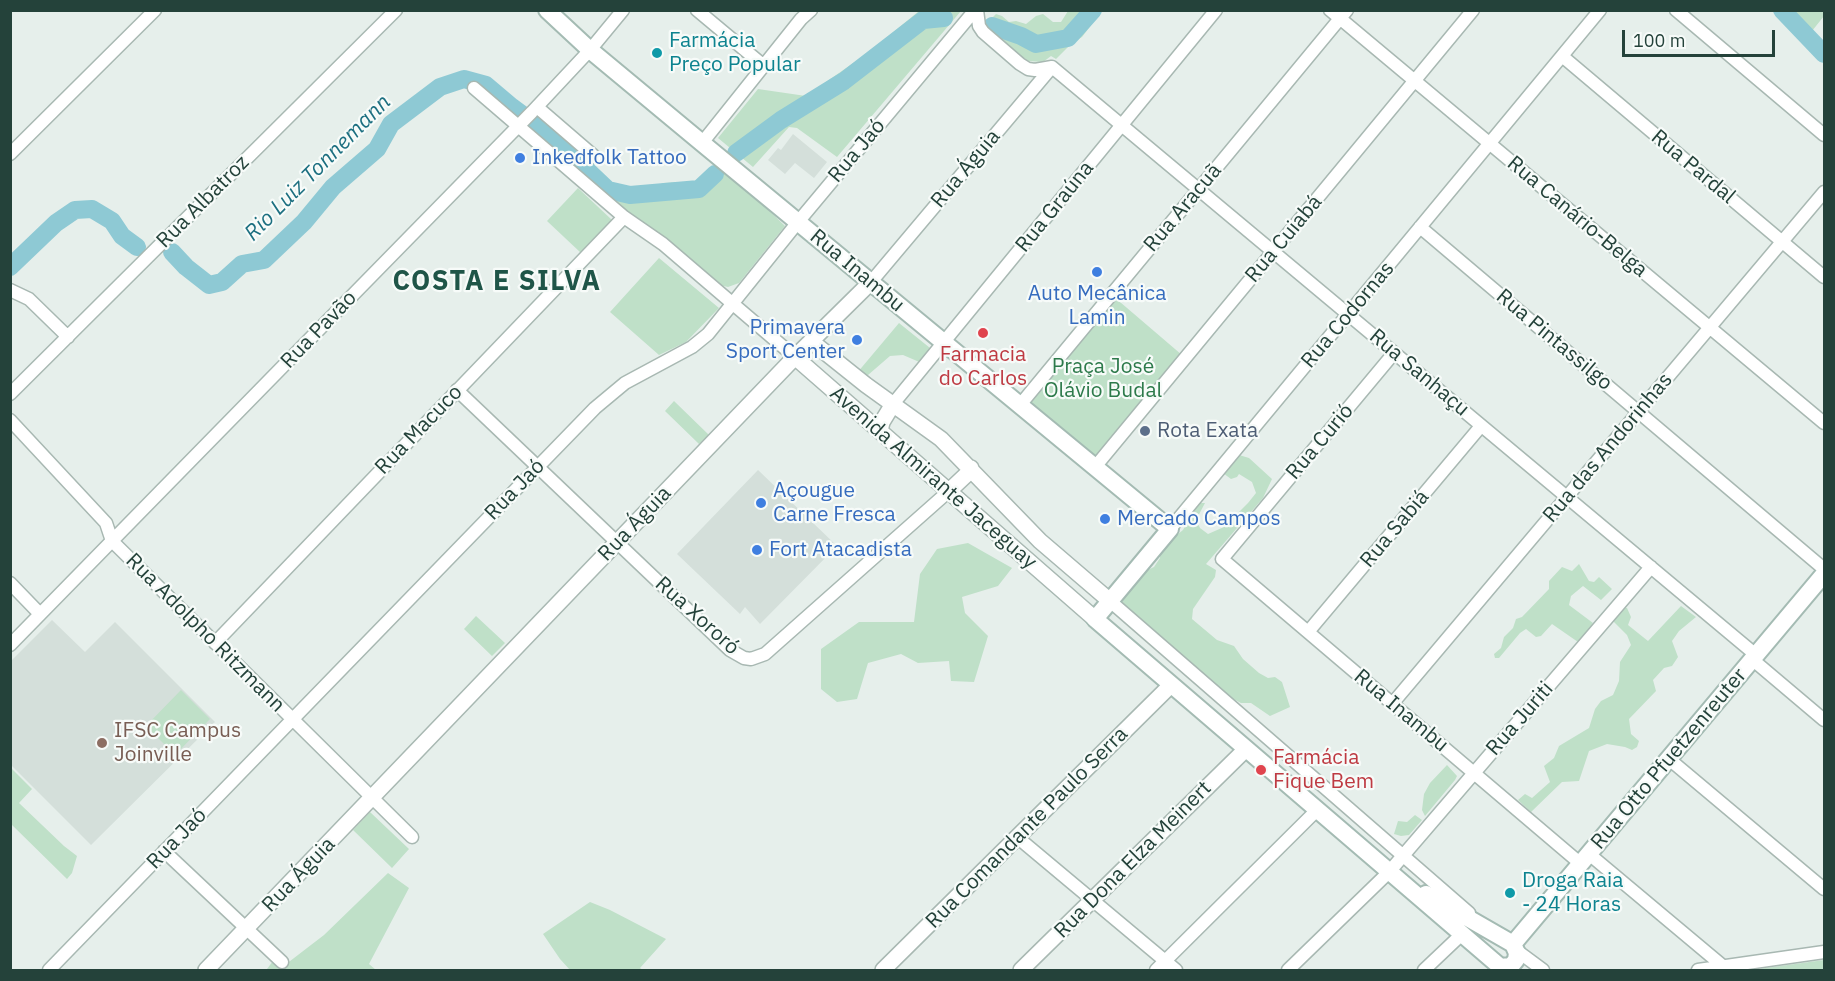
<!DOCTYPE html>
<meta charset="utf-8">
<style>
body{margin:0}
#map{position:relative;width:1835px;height:981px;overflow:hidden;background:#e6efeb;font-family:"IBM Plex Sans",sans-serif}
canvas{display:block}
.frame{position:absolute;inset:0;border:12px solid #24423a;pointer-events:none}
.scale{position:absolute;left:1622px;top:30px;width:153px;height:27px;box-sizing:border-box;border:3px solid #24423a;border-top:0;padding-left:8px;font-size:18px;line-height:21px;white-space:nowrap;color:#24423a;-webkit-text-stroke:4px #f7fbf9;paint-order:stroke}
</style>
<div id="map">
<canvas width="1835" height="981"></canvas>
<div class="frame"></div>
<div class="scale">100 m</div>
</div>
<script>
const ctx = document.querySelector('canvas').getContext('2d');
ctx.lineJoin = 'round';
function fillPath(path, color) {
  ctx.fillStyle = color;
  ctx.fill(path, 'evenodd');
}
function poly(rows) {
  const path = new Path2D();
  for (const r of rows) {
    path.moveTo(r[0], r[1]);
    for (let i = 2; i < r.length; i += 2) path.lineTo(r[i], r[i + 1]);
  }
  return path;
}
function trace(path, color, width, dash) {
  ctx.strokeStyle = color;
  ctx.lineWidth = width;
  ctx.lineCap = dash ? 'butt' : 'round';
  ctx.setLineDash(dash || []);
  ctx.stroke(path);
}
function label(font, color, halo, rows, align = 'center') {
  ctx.font = font + ' "IBM Plex Sans",sans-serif';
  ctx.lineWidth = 4.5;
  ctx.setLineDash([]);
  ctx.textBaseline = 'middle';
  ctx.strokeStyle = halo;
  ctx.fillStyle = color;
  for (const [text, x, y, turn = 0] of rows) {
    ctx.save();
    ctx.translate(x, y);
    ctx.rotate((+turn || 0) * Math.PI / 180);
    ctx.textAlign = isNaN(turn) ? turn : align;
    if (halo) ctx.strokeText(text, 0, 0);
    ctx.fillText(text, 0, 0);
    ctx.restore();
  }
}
const built = poly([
 [793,134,827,162,814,178,795,163,785,174,768,160,778,148,781,150],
 [758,470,837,546,760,624,745,607,740,614,677,554],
 [52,620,85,652,115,622,215,722,91,845,11,765,11,661]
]);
const green = poly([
 [919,11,961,11,837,157,797,128,789,127,753,167,718,138,758,89,806,96,869,52],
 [1068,11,1091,11,1088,16,1096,11,1102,11,1082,37,1071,44,1056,59,1051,56,1043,62,1028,61,987,31,986,26,999,33,1014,35,1027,46,1043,48,1054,43,1066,42,1075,37,1084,19,1069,35,1049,38,1043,41,1011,28,988,22,996,14,1002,16,1009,22,1016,21,1026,24,1036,16,1043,14,1053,22,1061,22],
 [1792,11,1824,11,1824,16,1812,31],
 [537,120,590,167,607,185,621,191,649,189,663,183,680,182,688,184,699,179,714,169,723,172,754,196,785,226,739,283,728,287,719,285,635,220,539,138,533,130,532,124],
 [578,188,612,220,581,253,547,221],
 [659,258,719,308,686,342,659,355,610,312],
 [1113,296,1182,355,1094,461,1024,403],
 [899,323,935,352,924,364,903,355,890,356,868,375,857,373],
 [674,401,709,435,699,444,665,411],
 [1239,455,1249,458,1272,479,1263,498,1206,564,1216,570,1215,577,1193,609,1192,619,1217,640,1234,646,1243,659,1259,673,1268,678,1275,677,1282,682,1290,707,1270,716,1251,703,1241,703,1220,692,1124,608,1122,599,1137,575,1154,567,1160,558,1159,550,1163,540,1178,534,1183,530,1198,503,1205,503,1196,520,1200,528,1208,534,1224,527,1248,503,1256,493,1252,482,1239,474,1237,477,1231,479,1223,473],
 [968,543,1012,568,998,586,962,597,965,613,988,636,974,682,951,681,949,661,918,663,901,654,868,663,857,699,837,702,821,689,821,649,859,622,914,622,920,574,937,549],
 [1579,564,1589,581,1594,582,1599,577,1612,589,1601,600,1583,586,1571,596,1569,605,1593,623,1587,632,1578,642,1552,624,1541,636,1536,637,1526,629,1520,633,1499,658,1495,658,1494,654,1501,648,1504,637,1513,628,1516,619,1522,617,1549,589,1549,581,1562,567,1572,571],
 [1620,606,1627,608,1631,617,1628,625,1648,641,1681,606,1696,617,1679,631,1672,641,1678,657,1672,666,1664,668,1653,680,1656,691,1629,719,1631,734,1639,741,1637,747,1632,750,1625,747,1607,744,1589,751,1579,781,1562,782,1531,812,1518,800,1525,794,1532,798,1550,782,1544,766,1554,758,1559,746,1589,728,1595,709,1601,701,1613,695,1619,681,1620,662,1631,645,1627,635,1613,621],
 [476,616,505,643,492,656,464,629],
 [181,690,210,719,175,755,146,726],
 [1447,765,1457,776,1455,780,1425,816,1422,810,1424,794,1430,783],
 [11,768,32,789,19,803,64,846,77,856,72,873,67,879,11,824],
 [370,812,409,849,392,868,353,830],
 [1415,815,1422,820,1409,835,1401,836,1394,834,1398,821,1407,822],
 [388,873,409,888,369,964,376,970,269,970,267,969,273,961,281,968,324,935],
 [590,902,610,910,666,939,640,968,643,970,570,970,560,959,543,934],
 [1824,960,1824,970,1751,970]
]);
const river = poly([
 [1782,10,1824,54],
 [992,26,1021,36,1036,44,1068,38,1093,10],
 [736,153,781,120,844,81,923,20,944,18],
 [172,252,186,267,209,285,222,282,242,264,264,260,304,222,333,187,377,149,391,124,440,87,464,79,486,85,512,107,550,135,608,190,630,195,699,189,715,174],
 [10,267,56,223,75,210,92,209,112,221,122,236,137,247]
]);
const minor = poly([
 [697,10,764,66],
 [977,10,979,26,983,32,1020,64,1028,69,1035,70,1052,67,1756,655],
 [1330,10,1824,423],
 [1676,10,1824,135],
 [1562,56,1824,277],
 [474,88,624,217,663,244,795,357],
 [537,107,595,157],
 [702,143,801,19,811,10],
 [10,154,155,10],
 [1420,227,1824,569],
 [871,282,1052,67],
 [10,290,29,299,68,337],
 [1394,353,1222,559,1581,864],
 [457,390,730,650,744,658,751,659,765,654,949,491],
 [10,394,396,10],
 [893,404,1216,10],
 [1020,405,1347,10],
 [10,420,106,523,112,541,412,837],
 [1095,467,1473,10],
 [1170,529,1600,10],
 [10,583,40,614],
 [1110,601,1469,913],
 [1308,632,1481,426],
 [215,643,624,217],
 [10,645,532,112,590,50,623,10],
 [1753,660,1824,720],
 [1392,704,1824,192],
 [1669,759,1824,889],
 [1017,837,1176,970],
 [164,851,282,962],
 [1589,854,1724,967],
 [1516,950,1543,970],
 [49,970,595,408,625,383,692,347,708,334,798,222,975,10],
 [1156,970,1317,810],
 [1288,970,1389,872,1651,567],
 [1424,970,1462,934],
 [1698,970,1824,952]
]);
const tertiary = poly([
 [811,341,866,385,941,439,1040,541,1110,601],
 [795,357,1095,619],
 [880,431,882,422,893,404],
 [949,491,966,475,971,468],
 [206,970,795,357,871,282],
 [883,970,1171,685],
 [1021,970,1246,749]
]);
const secondary = poly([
 [547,10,590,50,702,143,1170,529,1095,619,1504,970],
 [1426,894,1513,944,1517,953,1516,960,1511,966,1500,967],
 [1513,944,1824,574]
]);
const markers = [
 [657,53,6,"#0f9aa8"],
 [520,158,6,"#3f7fe0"],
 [1097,272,6,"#3f7fe0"],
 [983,333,6,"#e0444e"],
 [857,340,6,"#3f7fe0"],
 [1145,431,6,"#5c6f8a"],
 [761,503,6,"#3f7fe0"],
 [1105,519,6,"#3f7fe0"],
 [757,550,6,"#3f7fe0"],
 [102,743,6,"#8d6e63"],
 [1261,770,6,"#e0444e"],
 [1510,893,6,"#0f9aa8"]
];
const cultureNames = [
 ["Farmácia",669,41],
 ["Preço Popular",669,65],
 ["Droga Raia",1522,881],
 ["- 24 Horas",1522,905]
];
const streetNames = [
 ["Rua Jaó",857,151,-50],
 ["Rua Pardal",1693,167,40],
 ["Rua Águia",966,169,-50],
 ["Rua Albatroz",203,202,-45],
 ["Rua Graúna",1055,207,-51],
 ["Rua Aracuã",1183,208,-50],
 ["Rua Canário-Belga",1577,217,40],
 ["Rua Cuiabá",1284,239,-50],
 ["Rua Inambu",857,271,40],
 ["Rua Codornas",1348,315,-50],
 ["Rua Pavão",319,330,-46],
 ["Rua Pintassilgo",1554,340,40],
 ["Rua Sanhaçu",1419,373,40],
 ["Rua Macuco",419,430,-46],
 ["Rua Curió",1320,442,-50],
 ["Rua das Andorinhas",1608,448,-50],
 ["Avenida Almirante Jaceguay",933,478,41],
 ["Rua Jaó",515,490,-46],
 ["Rua Águia",635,524,-46],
 ["Rua Sabiá",1395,529,-50],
 ["Rua Xororó",697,616,42],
 ["Rua Adolpho Ritzmann",205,633,45],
 ["Rua Inambu",1401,711,40],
 ["Rua Juriti",1520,719,-49],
 ["Rua Otto Pfuetzenreuter",1669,759,-50],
 ["Rua Comandante Paulo Serra",1027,828,-45],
 ["Rua Jaó",177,839,-46],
 ["Rua Dona Elza Meinert",1133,860,-45],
 ["Rua Águia",299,875,-46]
];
const shopNames = [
 ["Inkedfolk Tattoo",532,158],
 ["Auto Mecânica",1097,294,"center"],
 ["Lamin",1097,318,"center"],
 ["Primavera",845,328,"right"],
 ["Sport Center",845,352,"right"],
 ["Açougue",773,491],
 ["Carne Fresca",773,515],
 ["Mercado Campos",1117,519],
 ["Fort Atacadista",769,550]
];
const healthNames = [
 ["Farmacia",983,355],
 ["do Carlos",983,379],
 ["Farmácia",1273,758,"left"],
 ["Fique Bem",1273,782,"left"]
];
const parkNames = [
 ["Praça José",1103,367],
 ["Olávio Budal",1103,391]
];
const serviceNames = [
 ["Rota Exata",1157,431]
];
const educationNames = [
 ["IFSC Campus",114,731],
 ["Joinville",114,755]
];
const waterNames = [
 ["Rio Luiz Tonnemann",318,168,-45]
];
const districtNames = [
 ["COSTA E SILVA",497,282]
];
fillPath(built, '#d4dfda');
fillPath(green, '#bfe0c8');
trace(river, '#8ec9d4', 18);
trace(minor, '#a8b8b2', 15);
trace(tertiary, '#a8b8b2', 18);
trace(secondary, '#a4bbb3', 20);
trace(minor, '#fff', 12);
trace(tertiary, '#fff', 15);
trace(secondary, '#fff', 16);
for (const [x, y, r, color] of markers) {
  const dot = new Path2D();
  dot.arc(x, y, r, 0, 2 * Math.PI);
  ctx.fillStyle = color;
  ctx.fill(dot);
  trace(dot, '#f7fbf9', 2);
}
label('21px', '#0d838f', '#f7fbf9', cultureNames, 'left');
label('21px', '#24423a', '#f7fbf9', streetNames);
label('21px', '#366cbe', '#f7fbf9', shopNames, 'left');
label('21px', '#be3a42', '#f7fbf9', healthNames);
label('21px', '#2d7a4b', '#f7fbf9', parkNames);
label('21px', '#4e5e75', '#f7fbf9', serviceNames, 'left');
label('21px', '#785e54', '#f7fbf9', educationNames, 'left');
label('italic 22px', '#1c6f80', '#f7fbf9', waterNames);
ctx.letterSpacing = '1.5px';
label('bold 27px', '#1f5548', '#f7fbf9', districtNames);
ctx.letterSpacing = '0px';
</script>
